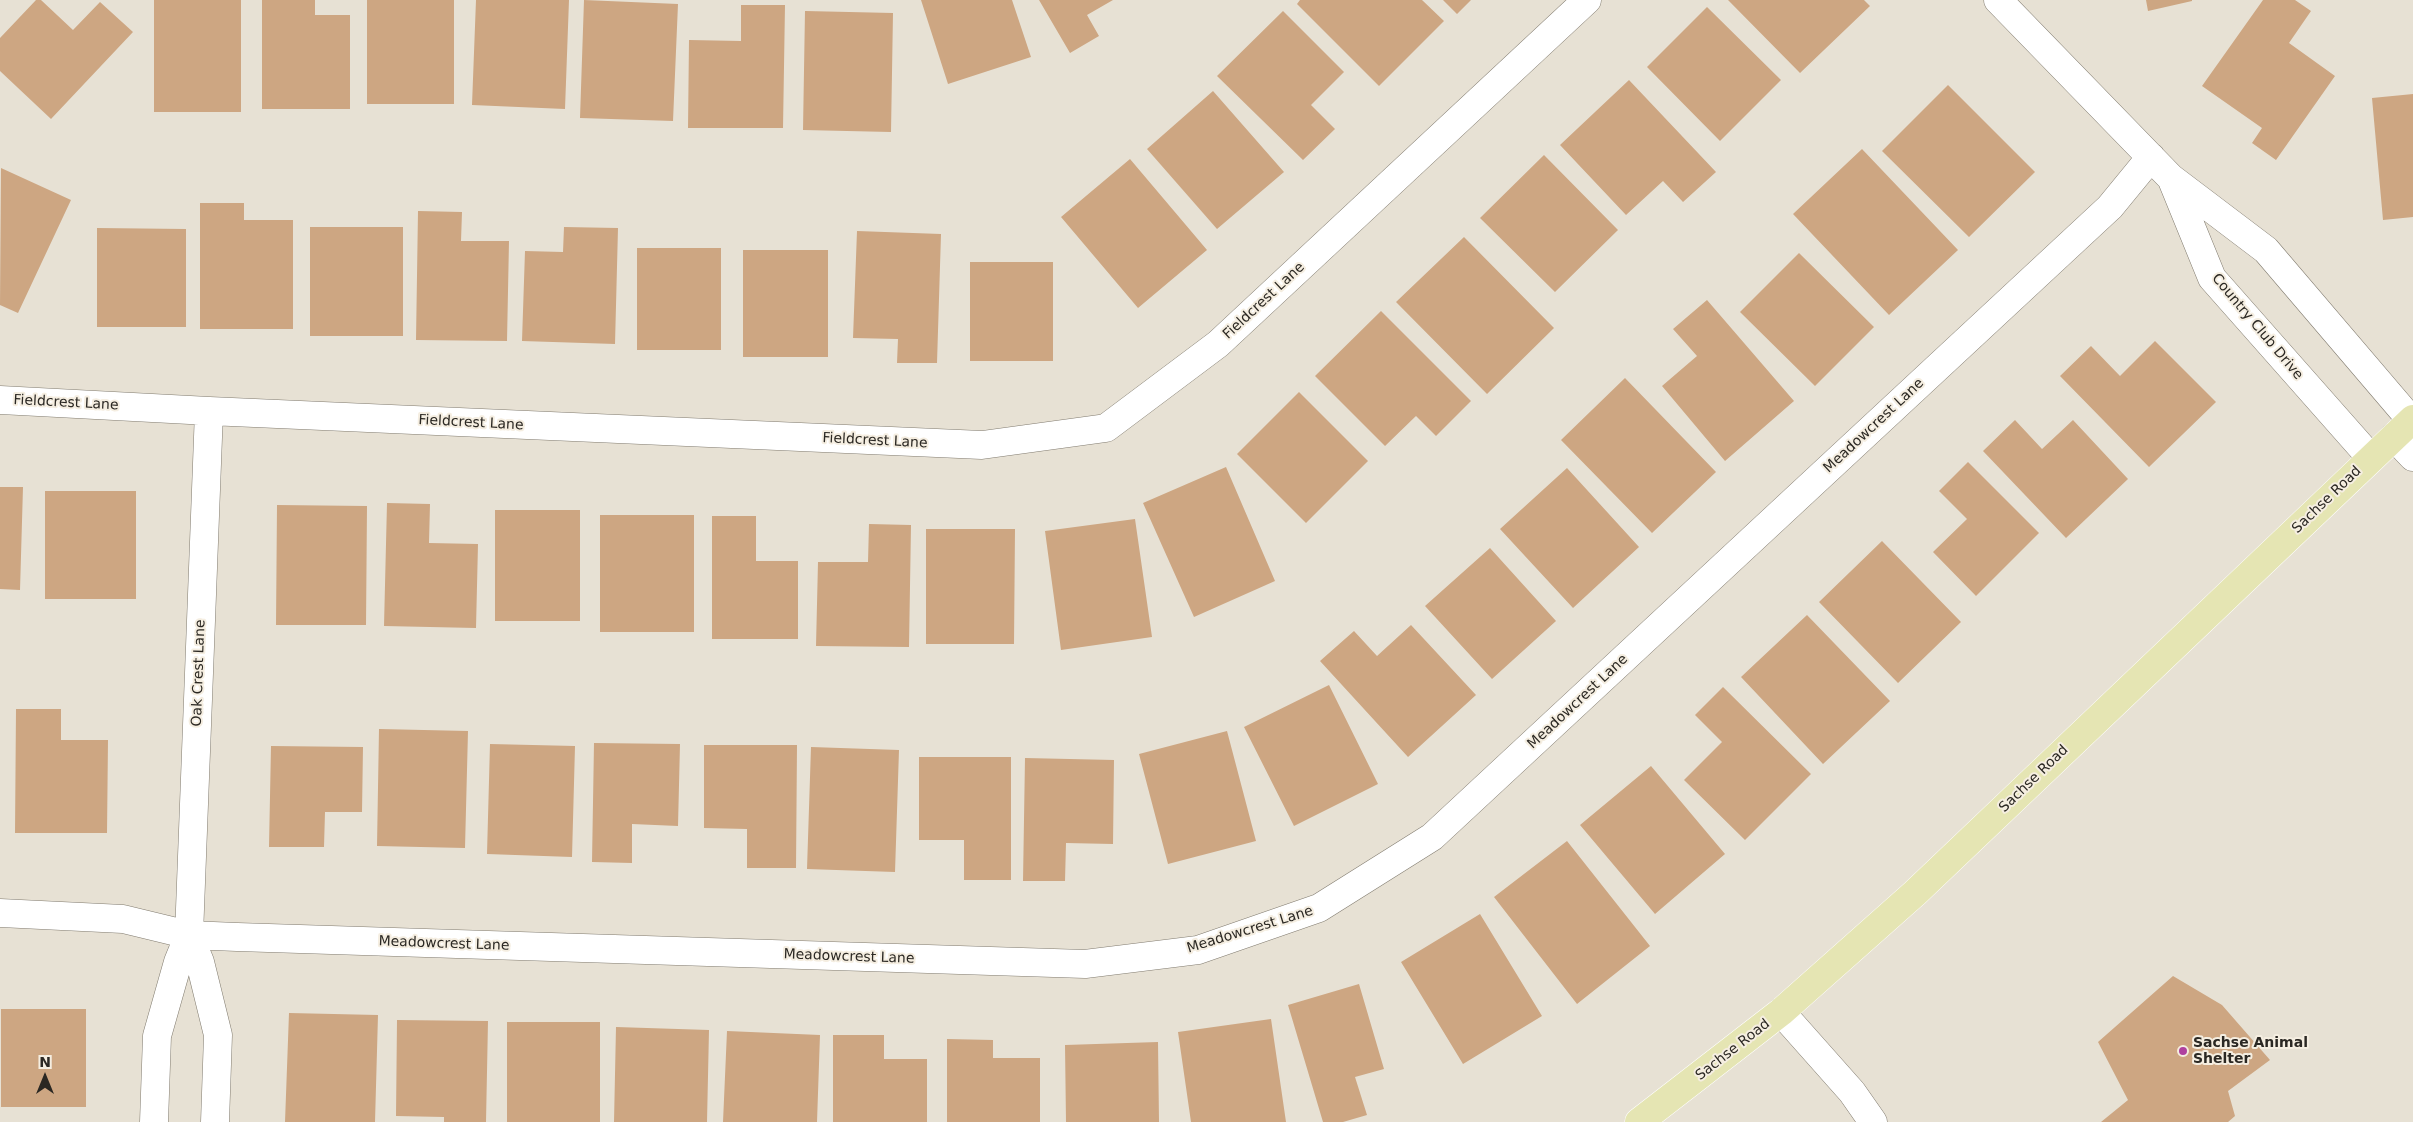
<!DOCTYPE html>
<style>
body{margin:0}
#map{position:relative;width:2413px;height:1122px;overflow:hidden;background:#e7e1d4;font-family:"DejaVu Sans",sans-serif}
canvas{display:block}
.north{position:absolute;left:20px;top:1052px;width:50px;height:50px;-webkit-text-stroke:4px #f5eee1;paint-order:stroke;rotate:0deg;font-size:14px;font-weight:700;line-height:20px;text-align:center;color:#2b2823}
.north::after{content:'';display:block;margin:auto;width:18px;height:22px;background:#2b2823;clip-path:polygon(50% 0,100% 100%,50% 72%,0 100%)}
</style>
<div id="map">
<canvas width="2413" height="1122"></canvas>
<div class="north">N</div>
</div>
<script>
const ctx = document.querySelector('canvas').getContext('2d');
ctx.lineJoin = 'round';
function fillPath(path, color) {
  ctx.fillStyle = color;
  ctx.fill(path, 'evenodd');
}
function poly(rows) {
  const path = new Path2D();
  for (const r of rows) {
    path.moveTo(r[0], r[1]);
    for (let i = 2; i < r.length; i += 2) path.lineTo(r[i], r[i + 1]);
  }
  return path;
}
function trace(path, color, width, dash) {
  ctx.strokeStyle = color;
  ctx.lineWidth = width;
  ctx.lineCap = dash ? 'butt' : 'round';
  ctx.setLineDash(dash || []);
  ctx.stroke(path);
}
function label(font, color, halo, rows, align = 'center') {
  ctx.font = font + ' "DejaVu Sans",sans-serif';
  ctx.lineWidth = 4;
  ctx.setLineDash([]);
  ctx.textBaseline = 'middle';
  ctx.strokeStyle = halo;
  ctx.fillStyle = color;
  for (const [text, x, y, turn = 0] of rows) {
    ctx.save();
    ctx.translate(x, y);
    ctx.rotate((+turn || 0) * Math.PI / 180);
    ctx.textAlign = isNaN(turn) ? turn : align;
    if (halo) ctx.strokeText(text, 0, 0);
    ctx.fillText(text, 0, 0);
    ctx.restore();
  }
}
const building = poly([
 [36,0,41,0,73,30,100,2,133,32,51,119,0,71,0,38],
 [154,0,241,0,241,112,154,112],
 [262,0,315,0,315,15,350,15,350,109,262,109],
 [367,0,454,0,454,104,367,104],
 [476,0,569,0,565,109,472,105],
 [584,0,678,4,673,121,580,118],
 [921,0,1012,0,1031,57,948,84],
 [1039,0,1113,0,1087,15,1099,36,1070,53],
 [1300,0,1422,0,1444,21,1379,86,1297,4],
 [1443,0,1471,0,1457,14],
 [1728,0,1864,0,1870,6,1800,73],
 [2146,0,2192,0,2192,1,2148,11],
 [2263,0,2295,0,2311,11,2289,43,2335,76,2276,160,2252,143,2262,128,2202,86],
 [741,5,785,5,783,128,688,128,689,40,741,41],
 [1707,7,1781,80,1720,141,1647,67],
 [805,11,893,13,891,132,803,130],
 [1283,11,1344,72,1311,105,1335,129,1303,160,1217,76],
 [1629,80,1716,172,1683,202,1663,181,1626,215,1560,145],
 [1948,85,2035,172,1969,237,1882,151],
 [1213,91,1284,172,1217,229,1147,149],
 [2413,94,2413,217,2383,220,2372,98],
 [1862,149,1958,250,1889,315,1793,214],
 [1544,155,1618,230,1555,292,1480,218],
 [1130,159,1207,250,1138,308,1061,217],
 [1,168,71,200,18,313,0,305],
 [200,203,244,203,244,220,293,220,293,329,200,329],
 [418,211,462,212,461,241,509,241,507,341,416,340],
 [310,227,403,227,403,336,310,336],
 [564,227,618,228,615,344,522,341,525,251,563,252],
 [97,228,186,229,186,327,97,327],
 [857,231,941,234,937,363,897,363,898,339,853,338],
 [1464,237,1554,328,1487,394,1396,302],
 [637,248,721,248,721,350,637,350],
 [743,250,828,250,828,357,743,357],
 [1799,253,1874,327,1815,386,1740,312],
 [970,262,1053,262,1053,361,970,361],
 [1707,300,1794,401,1725,461,1662,386,1697,356,1673,329],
 [1381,311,1471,401,1436,436,1416,416,1385,446,1315,376],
 [2155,341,2216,402,2149,467,2060,376,2091,346,2120,376],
 [1625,378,1716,472,1652,533,1561,440],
 [1299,392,1368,461,1306,523,1237,454],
 [2015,420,2042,449,2073,420,2128,479,2066,538,1983,451],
 [1968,462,2039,533,1976,596,1933,552,1967,519,1939,491],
 [1226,467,1275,581,1194,617,1143,503],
 [1567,468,1639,547,1573,608,1500,529],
 [0,487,23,487,20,590,0,589],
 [45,491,136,491,136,599,45,599],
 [387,503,430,504,429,543,478,544,476,628,384,626],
 [277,505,367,506,366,625,276,625],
 [495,510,580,510,580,621,495,621],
 [600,515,694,515,694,632,600,632],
 [712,516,756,516,756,561,798,561,798,639,712,639],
 [1135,519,1152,637,1061,650,1045,531],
 [869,524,911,525,909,647,816,646,818,562,868,562],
 [926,529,1015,529,1014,644,926,644],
 [1882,541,1961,622,1898,683,1819,602],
 [1490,548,1556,621,1492,679,1425,606],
 [1807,615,1890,701,1823,764,1741,677],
 [1411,625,1476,695,1408,757,1320,661,1354,631,1377,656],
 [1329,685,1378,784,1294,826,1244,727],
 [1723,687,1811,774,1745,840,1684,780,1722,742,1695,715],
 [16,709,61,709,61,740,108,740,107,833,15,833],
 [379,729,468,731,465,848,377,846],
 [1227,731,1256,841,1168,864,1139,754],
 [594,743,680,744,678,826,632,824,632,863,592,862],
 [490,744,575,746,572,857,487,854],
 [704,745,797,745,796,868,747,868,747,829,704,828],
 [271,746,363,747,362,812,325,812,324,847,269,847],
 [811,747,899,750,895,872,807,869],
 [919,757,1011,757,1011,880,964,880,964,840,919,840],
 [1025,758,1114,760,1113,844,1066,843,1065,881,1023,881],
 [1651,766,1725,854,1655,914,1580,825],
 [1567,841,1650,946,1577,1004,1494,897],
 [1480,914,1542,1016,1463,1064,1401,962],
 [2173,976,2222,1005,2270,1060,2228,1091,2235,1116,2228,1122,2101,1122,2128,1100,2098,1042],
 [1359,984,1384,1069,1355,1077,1367,1115,1343,1122,1323,1122,1288,1005],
 [1,1009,86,1009,86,1107,1,1107],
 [289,1013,378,1015,375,1122,285,1122],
 [1271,1019,1286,1122,1191,1122,1178,1032],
 [397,1020,488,1021,486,1122,444,1122,444,1117,396,1116],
 [507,1022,600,1022,600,1122,507,1122],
 [616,1027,709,1030,707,1122,614,1122],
 [727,1031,820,1035,817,1122,723,1122],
 [833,1035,884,1035,884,1059,927,1059,927,1122,833,1122],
 [947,1039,993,1040,993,1058,1040,1058,1040,1122,947,1122],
 [1158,1042,1159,1122,1066,1122,1065,1045]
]);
const minor = poly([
 [1998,0,2171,178,2266,250,2411,420],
 [2172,180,2212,278,2371,458],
 [0,400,209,411,982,445,1106,428,1218,344,1587,0],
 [2394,437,2413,457],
 [0,913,123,919,189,935,237,937,1085,964,1198,950,1319,908,1432,837,2110,207,2151,157],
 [189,935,200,962,218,1035,215,1122],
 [1781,1012,1852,1092,1873,1122],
 [154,1122,157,1036,178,962,189,935,209,411]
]);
const major = poly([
 [1639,1122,1781,1012,1915,893,2413,419]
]);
const markers = [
 [2183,1051,5,"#af419f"]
];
const streetNames = [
 ["Fieldcrest Lane",1264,301,-43],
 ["Country Club Drive",2257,327,50],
 ["Fieldcrest Lane",66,403,3],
 ["Fieldcrest Lane",471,423,3],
 ["Meadowcrest Lane",1874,426,-43],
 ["Fieldcrest Lane",875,441,3],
 ["Sachse Road",2327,500,-44],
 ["Oak Crest Lane",199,673,-88],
 ["Meadowcrest Lane",1578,702,-43],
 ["Sachse Road",2034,779,-44],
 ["Meadowcrest Lane",1250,930,-17],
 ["Meadowcrest Lane",444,944,2],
 ["Meadowcrest Lane",849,957,2],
 ["Sachse Road",1733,1050,-38]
];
const poiNames = [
 ["Sachse Animal",2193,1043],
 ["Shelter",2193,1059]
];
fillPath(building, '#cda682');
trace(minor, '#817b6f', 29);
trace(major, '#fff', 29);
trace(minor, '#fff', 28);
trace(major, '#e5e5b3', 28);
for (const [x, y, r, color] of markers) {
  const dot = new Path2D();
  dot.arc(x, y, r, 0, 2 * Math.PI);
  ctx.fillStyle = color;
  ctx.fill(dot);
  trace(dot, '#f5eee1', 2);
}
label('14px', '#2b2823', '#f5eee1', streetNames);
label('bold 14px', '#2b2823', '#f5eee1', poiNames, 'left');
</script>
